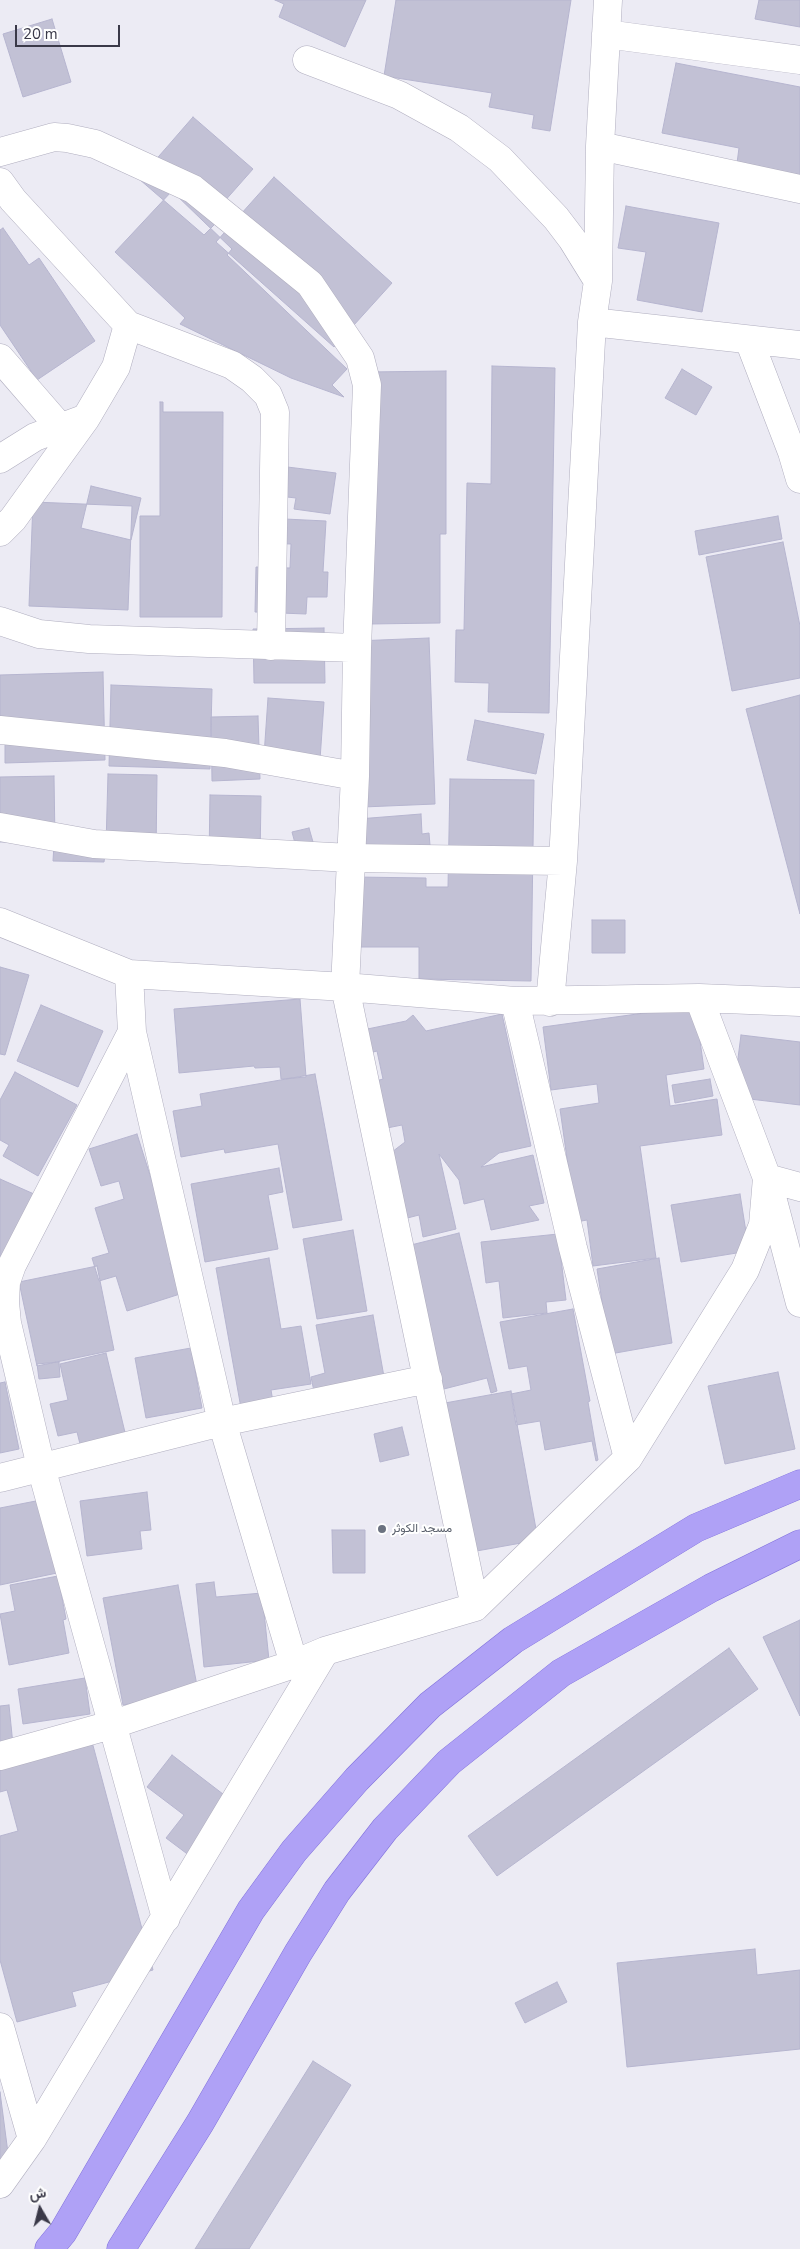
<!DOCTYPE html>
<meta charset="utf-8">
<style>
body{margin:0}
#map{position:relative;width:800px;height:2249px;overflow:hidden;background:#ecebf4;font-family:"Nunito Sans",Vazirmatn,sans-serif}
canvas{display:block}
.north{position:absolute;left:15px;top:2184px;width:50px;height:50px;-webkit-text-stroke:4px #fff;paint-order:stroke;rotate:352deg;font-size:14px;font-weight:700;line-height:20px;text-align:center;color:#3a3948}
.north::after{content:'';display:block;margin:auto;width:18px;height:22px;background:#3a3948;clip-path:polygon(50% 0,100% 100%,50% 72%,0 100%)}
.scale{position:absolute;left:15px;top:25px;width:105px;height:22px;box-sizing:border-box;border:2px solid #3a3948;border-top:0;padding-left:6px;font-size:15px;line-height:18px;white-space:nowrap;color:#3a3948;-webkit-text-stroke:4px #fff;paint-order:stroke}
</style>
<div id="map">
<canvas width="800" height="2249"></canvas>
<div class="north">ش</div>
<div class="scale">20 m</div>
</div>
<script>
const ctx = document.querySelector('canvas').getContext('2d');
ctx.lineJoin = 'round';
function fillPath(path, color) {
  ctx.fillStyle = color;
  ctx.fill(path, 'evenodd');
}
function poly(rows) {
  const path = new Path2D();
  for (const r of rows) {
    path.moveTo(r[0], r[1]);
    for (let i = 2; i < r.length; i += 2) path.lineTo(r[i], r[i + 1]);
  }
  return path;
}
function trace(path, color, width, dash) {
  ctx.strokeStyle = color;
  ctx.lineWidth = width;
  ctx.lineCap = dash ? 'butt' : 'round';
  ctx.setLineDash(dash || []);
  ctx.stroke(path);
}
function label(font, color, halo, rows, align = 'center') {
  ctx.font = font + ' "Nunito Sans",Vazirmatn,sans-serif';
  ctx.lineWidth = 4;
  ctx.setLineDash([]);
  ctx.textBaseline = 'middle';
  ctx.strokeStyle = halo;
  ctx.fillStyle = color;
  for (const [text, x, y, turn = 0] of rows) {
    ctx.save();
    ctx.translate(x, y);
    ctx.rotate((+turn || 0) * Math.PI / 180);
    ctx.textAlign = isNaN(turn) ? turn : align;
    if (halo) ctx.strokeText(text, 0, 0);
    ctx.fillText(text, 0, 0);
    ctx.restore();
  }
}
const building = poly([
 [275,0,366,0,345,47,279,17,284,4,275,0],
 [396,0,571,0,550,131,532,128,534,115,489,107,492,93,384,76,396,0],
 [759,0,800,0,800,27,755,19,759,0],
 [52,19,71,82,23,97,3,34,52,19],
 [676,63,800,87,800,175,737,163,739,148,662,133,676,63],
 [193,117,253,169,215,212,216,223,204,235,139,179,193,117],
 [274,177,392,283,334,347,216,242,274,177],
 [172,191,232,249,227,255,347,369,332,385,344,397,291,378,180,324,185,318,115,252,172,191],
 [626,206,719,223,702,312,637,300,646,252,618,248,626,206],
 [3,228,29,265,39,258,95,341,37,380,0,325,0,230,3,228],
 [492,366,555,368,549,713,488,712,489,683,455,682,456,630,464,630,467,483,491,484,492,366],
 [682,369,712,387,696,415,665,398,682,369],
 [446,371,446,534,440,534,440,623,369,624,368,372,446,371],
 [160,402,163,402,163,412,223,412,222,617,140,617,140,516,160,516,160,402],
 [263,464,336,473,330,514,294,509,296,498,260,494,263,464],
 [91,486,141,498,131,540,81,528,91,486],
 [33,502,132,506,128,610,29,606,33,502],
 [778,516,782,539,699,555,695,531,778,516],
 [264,518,326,521,323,572,328,572,327,597,307,597,306,614,255,612,256,567,290,568,291,544,262,543,264,518],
 [783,542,800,626,800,678,732,691,706,557,783,542],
 [324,628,325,683,254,683,253,629,324,628],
 [429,638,435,804,363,807,356,641,429,638],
 [103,672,105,760,5,763,5,742,0,742,0,675,103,672],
 [111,685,212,689,210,769,109,766,111,685],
 [800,695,800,914,746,709,800,695],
 [268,698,324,702,319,774,263,770,268,698],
 [258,716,260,779,212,781,211,717,258,716],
 [475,720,544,734,536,774,467,760,475,720],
 [108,774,157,775,156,856,105,855,104,862,53,861,54,844,106,845,108,774],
 [54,776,55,841,0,842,0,777,54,776],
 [450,779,534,780,531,981,419,979,419,947,355,947,356,877,426,878,426,887,448,887,450,779],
 [210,795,261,796,260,860,209,859,210,795],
 [421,814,422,834,429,833,431,858,362,864,358,819,421,814],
 [309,828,313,842,296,847,292,832,309,828],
 [592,920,625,920,625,953,592,953,592,920],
 [0,967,29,975,5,1055,0,1054,0,967],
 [300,999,306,1077,281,1079,280,1067,255,1068,254,1066,179,1073,174,1009,300,999],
 [41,1005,103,1031,78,1087,17,1061,41,1005],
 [695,1006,704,1069,666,1075,670,1106,717,1099,722,1135,640,1146,656,1258,593,1266,587,1220,576,1222,560,1109,599,1103,597,1084,551,1090,543,1027,695,1006],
 [502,1014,531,1146,499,1153,481,1167,533,1155,544,1203,529,1206,539,1220,491,1230,484,1199,464,1204,459,1180,439,1154,456,1229,423,1237,419,1215,388,1223,375,1165,405,1142,402,1125,372,1131,361,1085,383,1079,377,1051,358,1056,353,1032,406,1021,413,1015,426,1031,502,1014],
 [741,1035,800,1042,800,1105,733,1097,741,1035],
 [15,1072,77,1105,38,1176,3,1156,9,1145,0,1140,0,1100,15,1072],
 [315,1074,342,1220,293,1228,278,1144,225,1153,224,1149,181,1157,173,1111,202,1106,200,1094,315,1074],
 [710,1079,713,1096,675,1103,672,1085,710,1079],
 [137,1134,177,1261,170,1263,180,1294,127,1311,116,1276,99,1281,92,1258,109,1253,95,1208,124,1199,119,1181,101,1186,89,1149,137,1134],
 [279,1168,283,1192,268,1195,278,1249,205,1262,191,1184,279,1168],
 [0,1179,34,1194,0,1277,0,1179],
 [740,1194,749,1251,681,1262,671,1205,740,1194],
 [353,1230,367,1311,317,1319,303,1239,353,1230],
 [459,1233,497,1391,491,1393,487,1378,436,1391,399,1248,459,1233],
 [558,1234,566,1300,546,1302,547,1313,503,1318,499,1281,486,1283,481,1242,558,1234],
 [269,1258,281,1329,301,1326,311,1384,271,1390,273,1402,241,1408,216,1268,269,1258],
 [659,1258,672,1343,610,1354,597,1269,659,1258],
 [97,1266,114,1350,37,1366,19,1282,97,1266],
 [573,1309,590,1401,588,1402,598,1460,596,1461,592,1441,545,1450,540,1421,516,1425,511,1394,531,1390,527,1366,509,1369,500,1322,573,1309],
 [373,1315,386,1388,316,1401,311,1377,325,1373,316,1325,373,1315],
 [191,1348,202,1408,146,1418,135,1358,191,1348],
 [106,1353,128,1445,83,1456,77,1432,58,1436,50,1404,68,1400,60,1364,106,1353],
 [59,1362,60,1377,39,1379,37,1364,59,1362],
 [778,1372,795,1449,725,1464,708,1386,778,1372],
 [5,1382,19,1449,0,1453,0,1383,5,1382],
 [511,1391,538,1540,471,1552,445,1403,511,1391],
 [402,1427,409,1455,380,1462,374,1434,402,1427],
 [147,1492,151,1530,140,1531,142,1549,87,1556,80,1501,147,1492],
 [41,1500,57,1573,0,1585,0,1508,41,1500],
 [332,1530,365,1530,365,1573,333,1573,332,1530],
 [58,1576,66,1619,63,1620,69,1653,9,1665,0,1614,15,1611,10,1585,58,1576],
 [214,1582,216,1597,262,1593,269,1660,204,1667,196,1584,214,1582],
 [178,1585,198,1691,123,1705,103,1598,178,1585],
 [800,1620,800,1716,763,1637,800,1620],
 [729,1648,758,1689,497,1876,468,1836,729,1648],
 [85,1678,90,1714,23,1724,18,1689,85,1678],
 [9,1705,14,1755,0,1756,0,1706,9,1705],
 [91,1738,153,1970,72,1992,76,2006,17,2022,0,1960,0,1836,18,1831,7,1790,0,1792,0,1769,91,1738],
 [172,1755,236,1804,194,1859,166,1838,184,1815,147,1787,172,1755],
 [755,1949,757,1975,800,1970,800,2049,627,2067,617,1963,755,1949],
 [557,1982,567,2002,525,2023,515,2003,557,1982],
 [313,2061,351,2085,249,2249,195,2249,313,2061],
 [0,2092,11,2176,0,2177,0,2092]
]);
const minor = poly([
 [606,34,800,60],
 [307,60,399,95,459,128,500,159,556,218,572,239,598,281],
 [600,146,800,189],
 [0,152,54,137,67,138,95,144,193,189,310,284,360,358,367,385,357,648,355,776,345,987,475,1607],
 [0,182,13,200,128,325,232,365,252,379,268,395,275,412,271,646],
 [592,322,800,345],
 [749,340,792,452],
 [0,358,59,426],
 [800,457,792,452,800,479],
 [0,459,35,437,86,418],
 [0,532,13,519,86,418,116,367,128,325],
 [0,621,39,634,89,639,357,648],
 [0,730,225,753,355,776],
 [0,827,94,844,350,858,563,861],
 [0,922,129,974,345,987,515,1001,699,998,800,1002],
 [129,974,132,1032,12,1265,6,1282,5,1302,7,1323,41,1467,166,1918],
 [699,998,767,1178,800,1303],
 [515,1001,573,1248,628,1458],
 [550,1002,563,861,592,322,598,281,600,146,608,0],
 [132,1032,222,1422,294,1664],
 [0,1478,222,1422,428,1379],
 [0,1756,111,1725,294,1664,325,1651,475,1607,628,1458,745,1270,763,1225,767,1178,800,1187],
 [0,2027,32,2139],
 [0,2184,32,2139,325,1651]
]);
const major = poly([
 [49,2249,63,2232,251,1910,294,1851,357,1779,430,1705,513,1640,696,1528,800,1484],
 [121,2249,200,2123,298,1953,337,1891,385,1829,449,1762,561,1673,711,1588,800,1544]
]);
const markers = [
 [382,1529,5,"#6b7280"]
];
const worshipNames = [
 ["مسجد الكوثر",392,1529]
];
fillPath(building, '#c2c1d5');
trace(building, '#b6b5cf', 1);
trace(minor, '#b0aebf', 29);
trace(major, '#8172db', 29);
trace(minor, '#fff', 28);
trace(major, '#afa1f6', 28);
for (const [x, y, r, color] of markers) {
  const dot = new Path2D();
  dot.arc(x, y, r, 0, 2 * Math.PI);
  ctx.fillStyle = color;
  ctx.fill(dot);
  trace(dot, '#fff', 2);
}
label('12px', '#5b616d', '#fff', worshipNames, 'left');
</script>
